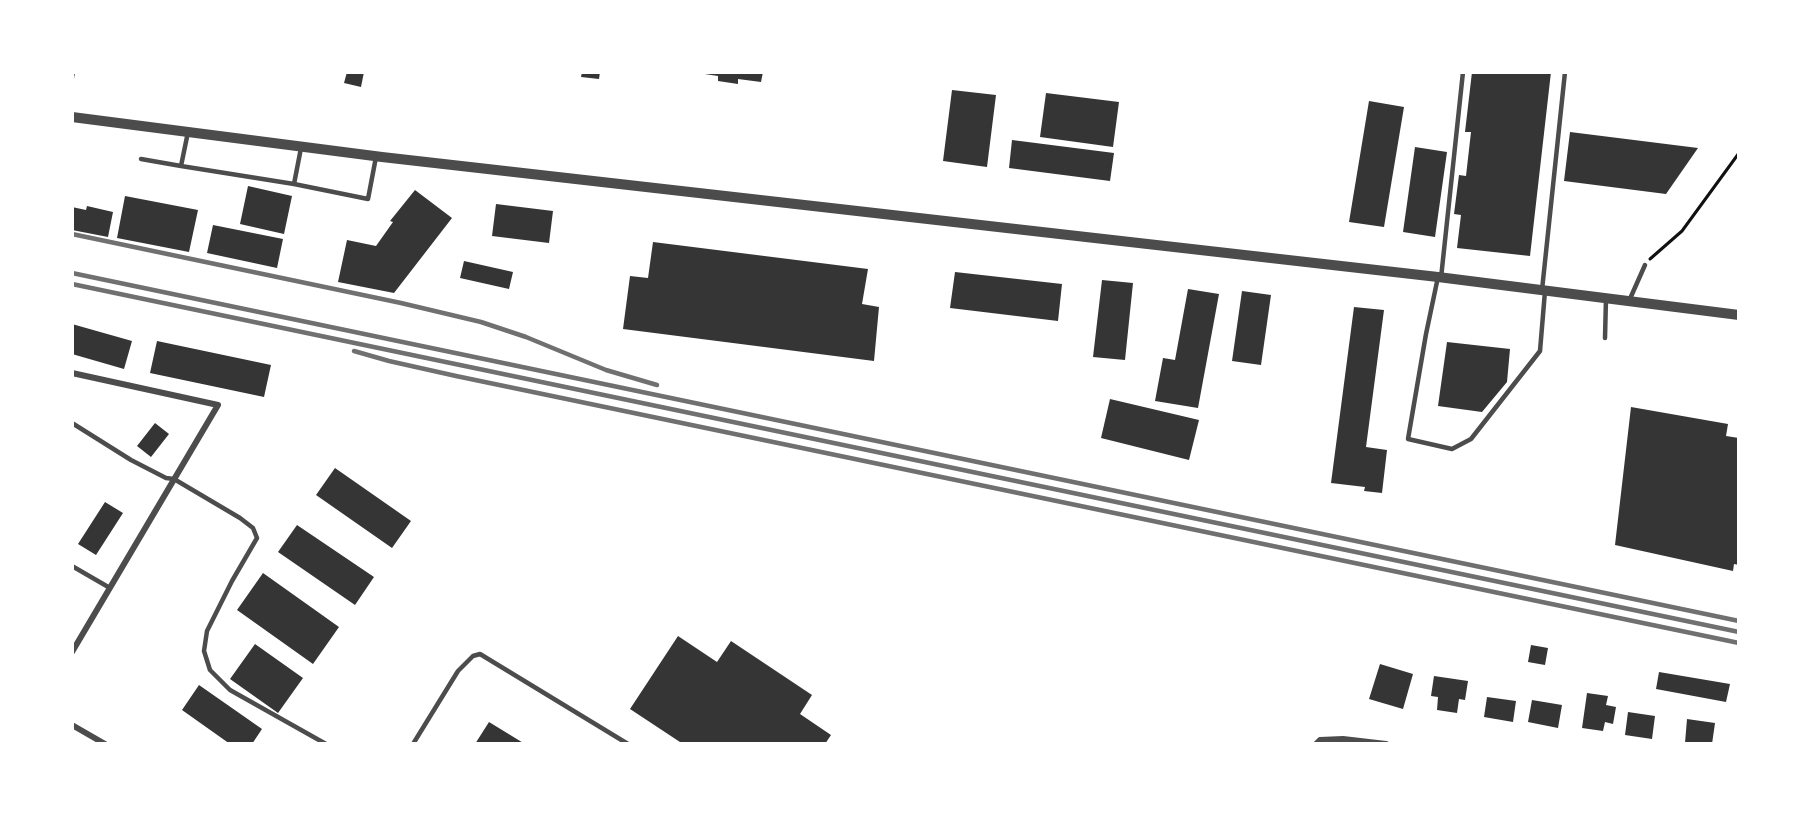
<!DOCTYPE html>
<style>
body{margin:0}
#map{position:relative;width:1811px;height:816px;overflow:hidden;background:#fff;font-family:"Roboto Condensed",sans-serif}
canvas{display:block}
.frame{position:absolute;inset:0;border:74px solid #fff;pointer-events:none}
</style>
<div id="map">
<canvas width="1811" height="816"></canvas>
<div class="frame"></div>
</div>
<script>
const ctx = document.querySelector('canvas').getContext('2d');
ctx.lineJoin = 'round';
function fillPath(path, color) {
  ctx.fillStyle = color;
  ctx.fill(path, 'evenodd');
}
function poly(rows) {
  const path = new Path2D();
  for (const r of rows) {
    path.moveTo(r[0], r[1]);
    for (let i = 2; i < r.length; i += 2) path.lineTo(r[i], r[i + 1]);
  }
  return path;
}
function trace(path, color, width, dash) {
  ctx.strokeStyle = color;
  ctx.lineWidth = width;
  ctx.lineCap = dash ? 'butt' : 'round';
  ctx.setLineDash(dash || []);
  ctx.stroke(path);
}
const building = poly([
 [347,72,364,72,361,87,344,83],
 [582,72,600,72,599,79,581,77],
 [698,72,763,72,761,82,738,79,738,84,718,81,718,76,698,73],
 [1472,72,1551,72,1530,256,1457,248,1461,215,1454,214,1459,175,1466,176,1471,132,1465,132],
 [952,90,996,95,987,167,943,161],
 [1046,93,1119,102,1113,147,1040,137],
 [1369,101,1404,107,1384,227,1349,222],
 [1570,132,1698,148,1666,194,1564,181],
 [1012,140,1114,153,1110,181,1009,168],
 [1415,147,1447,152,1435,237,1403,232],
 [248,186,292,196,284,234,240,224],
 [415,190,452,218,394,293,338,282,347,240,376,246,393,222,390,221],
 [125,196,198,210,189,252,117,238],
 [496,204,553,211,549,243,492,236],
 [87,206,113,212,108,237,72,230,72,207,86,210],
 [213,225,283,239,277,268,207,253],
 [653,242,868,269,862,304,879,307,874,361,623,329,630,276,648,278],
 [464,261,513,272,509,289,460,278],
 [955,272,1062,284,1058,321,950,308],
 [1102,280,1133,283,1125,360,1093,357],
 [1188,289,1219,294,1198,408,1155,401,1163,358,1175,360],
 [1242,291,1271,295,1261,365,1232,361],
 [1354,307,1384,310,1366,447,1387,450,1382,493,1364,491,1365,487,1331,483],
 [72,324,132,341,124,369,72,354],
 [157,341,271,365,264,397,150,373],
 [1447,342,1510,349,1507,382,1482,412,1438,406],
 [1110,399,1199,420,1189,460,1101,438],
 [1631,407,1728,424,1726,436,1739,438,1739,565,1734,564,1733,571,1615,545],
 [155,423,169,434,151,457,137,446],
 [335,468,411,521,392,548,316,495],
 [105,502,123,513,96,555,78,544],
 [297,525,374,577,355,605,278,552],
 [263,573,339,627,313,664,237,610],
 [678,636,717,662,731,641,812,695,800,714,831,735,825,744,683,744,630,709],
 [255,644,303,678,278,713,230,679],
 [1531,645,1548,648,1545,665,1528,662],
 [1380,664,1413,674,1403,709,1369,699],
 [1659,672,1730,684,1726,702,1656,689],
 [1434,676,1468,681,1465,700,1459,699,1457,713,1437,710,1438,697,1431,696],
 [199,685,262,729,252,744,230,744,182,710],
 [1587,693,1608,696,1606,705,1616,707,1613,724,1605,722,1603,731,1582,728],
 [1487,697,1516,701,1513,722,1484,717],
 [1532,700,1562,705,1558,728,1528,722],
 [1628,712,1655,716,1652,739,1625,735],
 [1687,719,1715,723,1712,744,1685,743],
 [489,722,525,744,475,744]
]);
const path = poly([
 [1650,259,1682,231,1739,153]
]);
const service = poly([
 [72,77,73,72],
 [188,132,181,166,294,184,368,199,376,157],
 [141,159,181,166],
 [294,184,301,148],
 [1438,277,1426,334,1408,439,1452,449,1471,439,1540,351,1545,291],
 [1441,278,1463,72],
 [1542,290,1565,72],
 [1629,301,1645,265],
 [1605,338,1606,298],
 [72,423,131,460,166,478,174,479,240,518,253,528,257,538,232,581,207,631,204,651,210,670,230,690,326,744],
 [72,566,110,588],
 [413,744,458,671,473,656,480,654,628,744]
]);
const minor = poly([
 [72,373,218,405,72,652],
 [72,725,105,744],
 [1316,744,1320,740,1343,739,1386,744]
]);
const tertiary = poly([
 [72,117,382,157,1438,277,1739,315]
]);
const rail = poly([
 [72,234,401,303,481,322,526,337,606,370,657,385],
 [72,273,1739,621],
 [72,284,1739,632],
 [354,351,389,361,456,376,1739,643]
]);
fillPath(building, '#353535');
trace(path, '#111', 3);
trace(service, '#4c4c4c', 4.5);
trace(minor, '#4c4c4c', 6);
trace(tertiary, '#4c4c4c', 10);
trace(rail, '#707070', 4.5);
</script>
